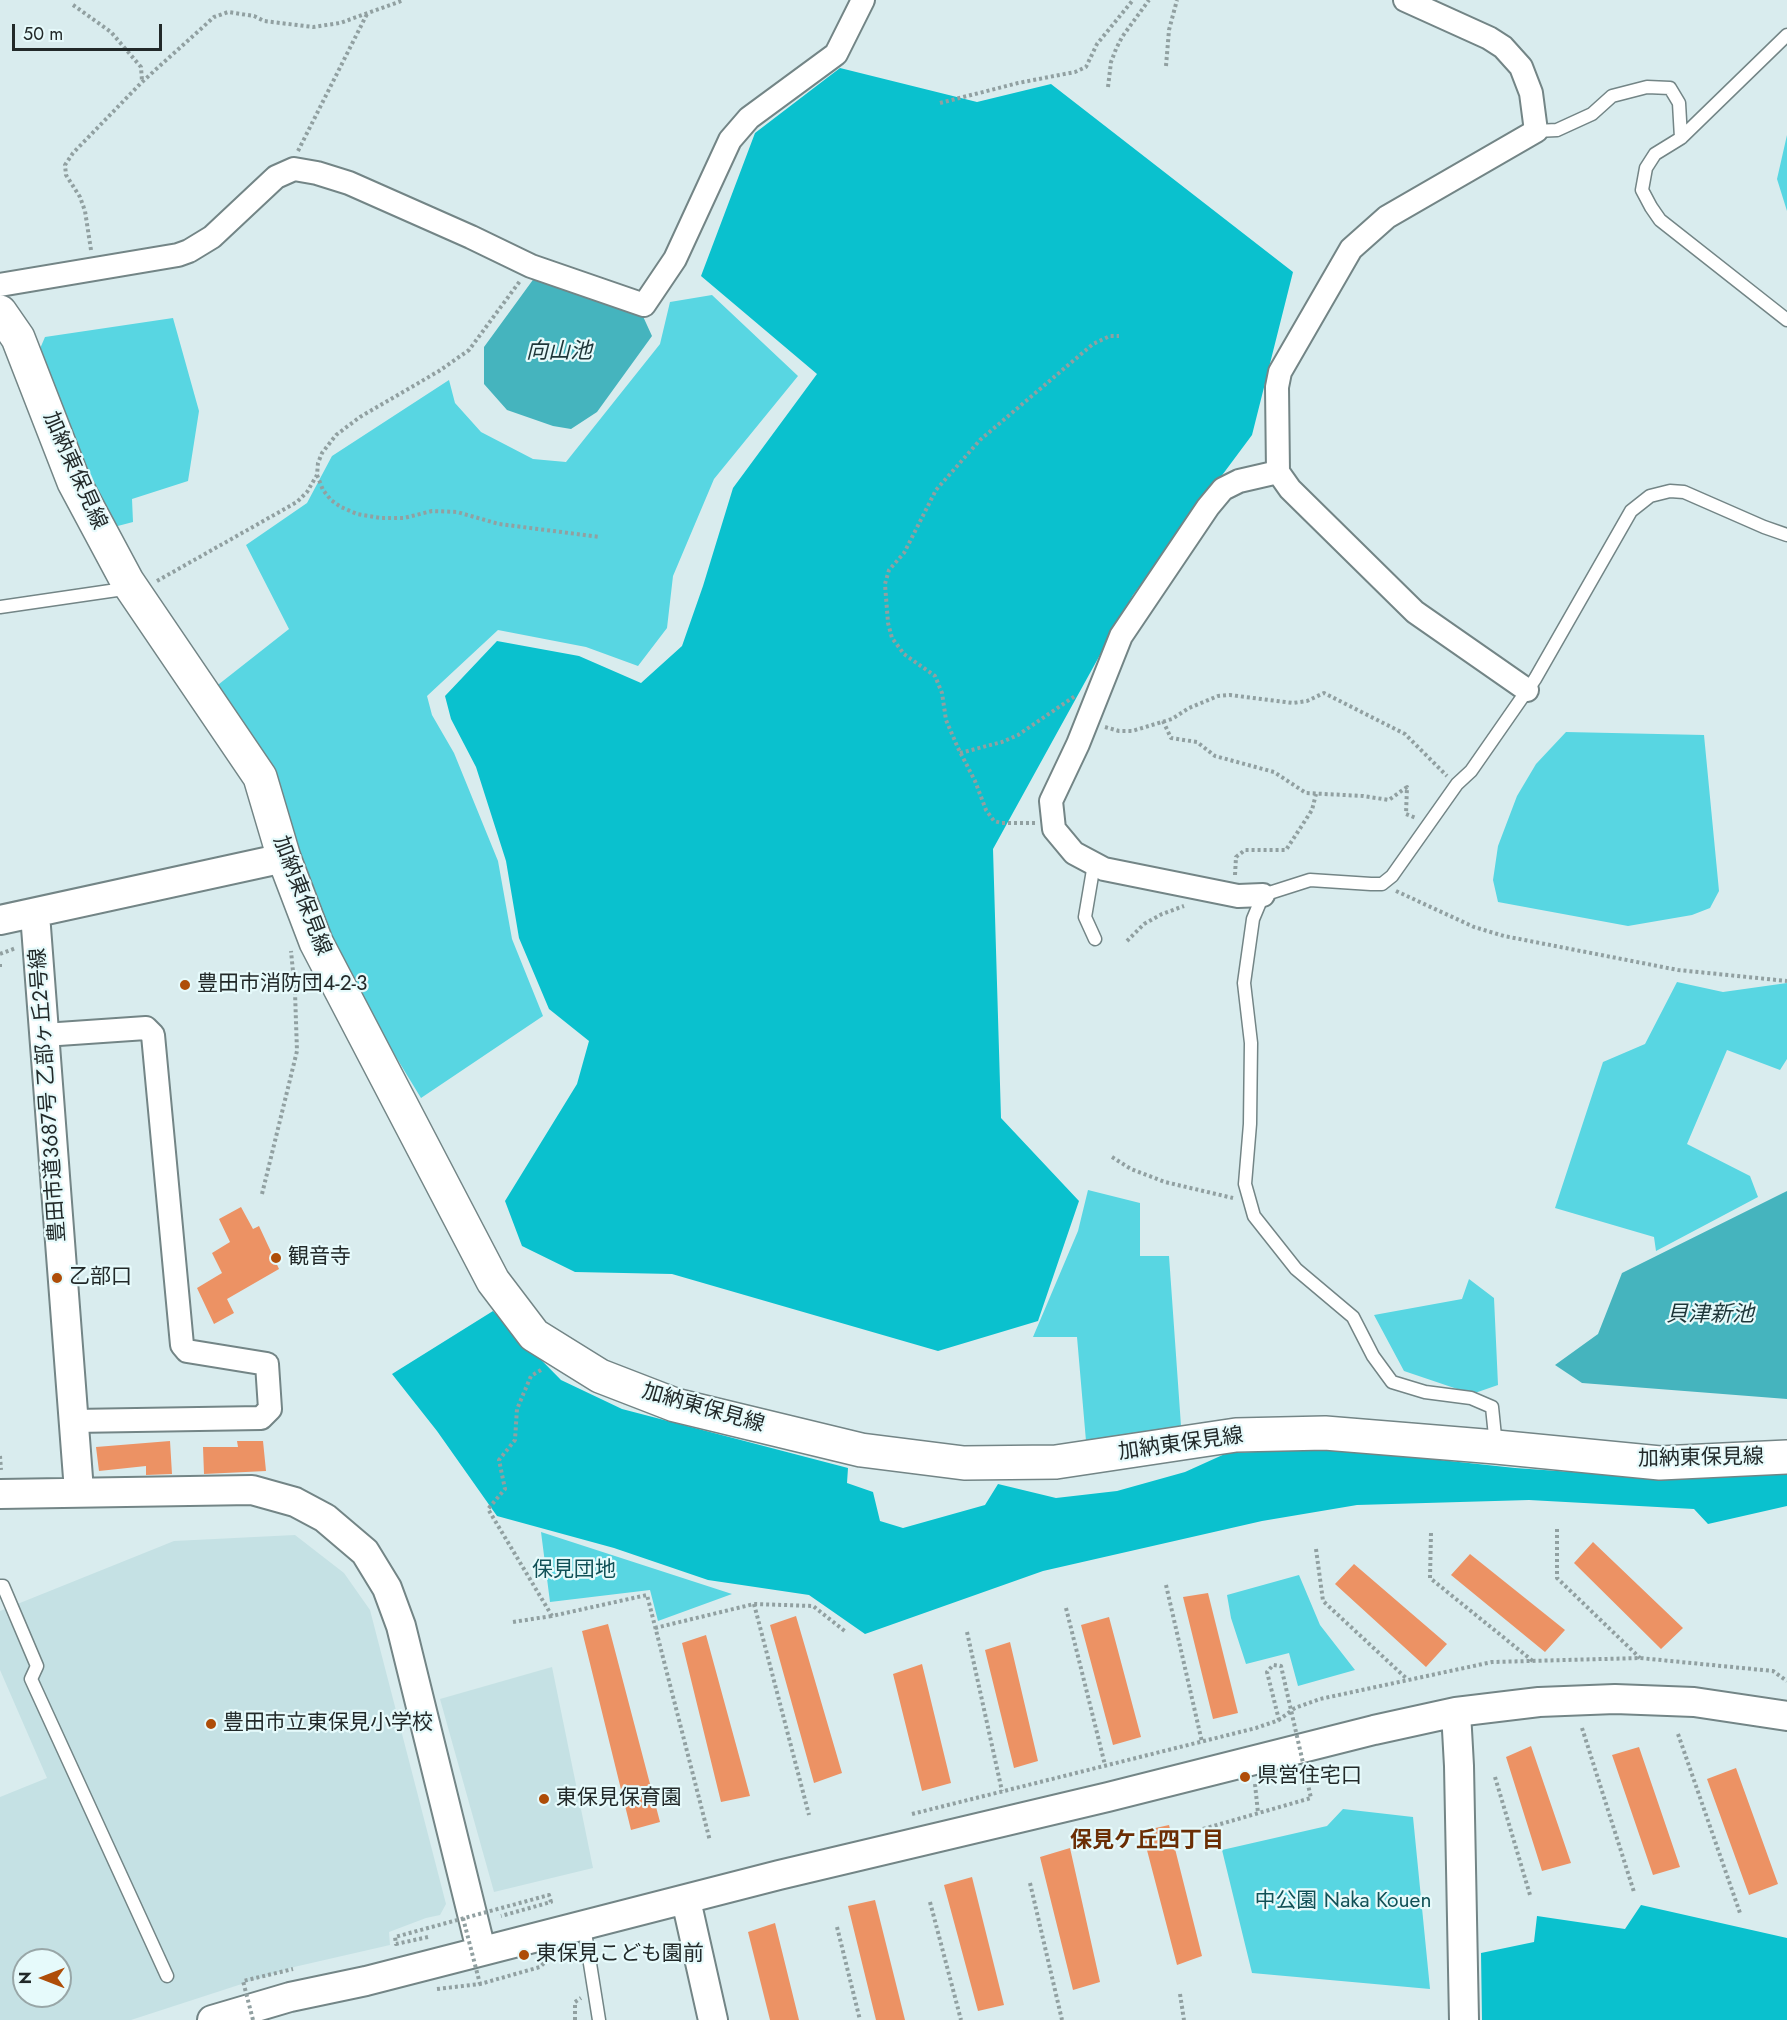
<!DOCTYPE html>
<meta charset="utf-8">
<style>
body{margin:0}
#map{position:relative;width:1787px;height:2020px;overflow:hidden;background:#d9ecee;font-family:Jost,sans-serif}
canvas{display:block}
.north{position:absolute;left:12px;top:1948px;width:60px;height:60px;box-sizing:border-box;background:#e6fafb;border:2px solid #98a6a7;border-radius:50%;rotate:270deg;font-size:16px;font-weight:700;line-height:24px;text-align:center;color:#222929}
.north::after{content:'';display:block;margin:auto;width:21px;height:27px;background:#ae4d08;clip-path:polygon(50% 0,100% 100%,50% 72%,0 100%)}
.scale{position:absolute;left:12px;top:24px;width:150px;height:27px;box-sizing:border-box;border:3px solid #222929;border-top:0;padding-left:8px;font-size:18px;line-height:21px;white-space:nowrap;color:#222929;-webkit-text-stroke:4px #e6fafb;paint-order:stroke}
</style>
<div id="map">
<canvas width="1787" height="2020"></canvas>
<div class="north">N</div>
<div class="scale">50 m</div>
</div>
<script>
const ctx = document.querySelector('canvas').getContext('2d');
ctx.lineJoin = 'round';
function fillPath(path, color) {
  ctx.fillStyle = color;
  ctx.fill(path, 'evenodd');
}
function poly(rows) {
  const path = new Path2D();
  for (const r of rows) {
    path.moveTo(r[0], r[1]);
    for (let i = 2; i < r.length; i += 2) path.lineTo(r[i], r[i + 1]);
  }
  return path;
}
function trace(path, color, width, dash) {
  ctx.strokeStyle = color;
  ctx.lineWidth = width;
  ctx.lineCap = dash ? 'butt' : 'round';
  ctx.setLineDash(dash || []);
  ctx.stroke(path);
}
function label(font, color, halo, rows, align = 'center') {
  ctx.font = font + ' Jost,"Noto Sans JP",sans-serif';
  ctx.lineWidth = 4.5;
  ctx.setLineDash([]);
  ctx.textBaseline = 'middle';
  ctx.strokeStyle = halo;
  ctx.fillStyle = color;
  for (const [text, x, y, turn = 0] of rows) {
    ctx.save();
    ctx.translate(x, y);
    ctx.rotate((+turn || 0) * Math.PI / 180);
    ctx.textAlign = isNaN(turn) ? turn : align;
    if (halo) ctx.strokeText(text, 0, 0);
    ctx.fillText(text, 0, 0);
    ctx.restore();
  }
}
const built = poly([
 [295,1535,344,1573,370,1610,446,1904,440,1915,426,1918,389,1932,390,1945,294,1967,131,2020,0,2020,0,1797,47,1778,0,1670,0,1611,174,1541],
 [24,1960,60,1960,60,1996,24,1996],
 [552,1667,593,1868,494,1892,440,1699]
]);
const green = poly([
 [1787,135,1787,211,1777,179],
 [712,295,798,376,714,479,673,576,667,628,638,666,586,647,498,630,427,696,432,715,454,753,498,861,512,939,543,1016,421,1098,324,939,214,688,289,629,246,545,307,503,332,456,449,380,455,403,481,432,533,459,566,462,660,344,670,302],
 [173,318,199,411,188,481,132,499,133,522,110,528,39,351,45,337],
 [1566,732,1704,735,1719,891,1710,908,1692,915,1628,926,1498,902,1493,880,1498,846,1517,796,1536,764],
 [1677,982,1723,992,1787,983,1787,1059,1780,1070,1727,1050,1687,1144,1750,1176,1758,1197,1656,1251,1654,1237,1555,1208,1603,1062,1645,1044],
 [1088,1190,1140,1203,1140,1256,1169,1256,1181,1426,1086,1441,1077,1337,1033,1337,1078,1231],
 [1469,1279,1494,1298,1498,1385,1472,1394,1404,1371,1374,1315,1462,1299],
 [541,1532,732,1594,658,1621,650,1590,550,1602],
 [1299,1575,1320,1625,1355,1670,1298,1686,1289,1653,1246,1664,1231,1618,1227,1595],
 [1343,1809,1413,1817,1430,1989,1252,1973,1222,1850,1327,1826]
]);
const forest = poly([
 [840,68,977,102,1051,84,1293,272,1252,435,1133,595,993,849,1001,1118,1079,1201,1038,1321,938,1351,672,1274,575,1272,522,1246,505,1201,577,1084,589,1041,549,1009,519,938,506,861,476,767,451,719,445,696,497,641,579,656,641,683,682,646,703,586,733,488,817,374,701,276,755,133],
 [493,1311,561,1380,622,1409,848,1468,847,1483,873,1492,880,1521,903,1528,985,1505,998,1484,1056,1498,1117,1491,1185,1472,1227,1453,1338,1449,1515,1468,1673,1479,1787,1474,1787,1506,1708,1524,1694,1509,1529,1500,1357,1505,1262,1521,1043,1571,865,1634,809,1595,708,1580,614,1548,497,1516,437,1431,392,1374],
 [1641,1905,1787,1938,1787,2020,1482,2020,1481,1953,1534,1942,1537,1916,1625,1929]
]);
const water = poly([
 [535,277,641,312,652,336,597,412,571,429,553,426,507,410,484,384,484,347],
 [1787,1191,1787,1399,1582,1383,1555,1365,1598,1334,1622,1273]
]);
const building = poly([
 [241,1207,253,1229,259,1226,279,1269,227,1299,234,1313,214,1324,197,1288,222,1273,212,1253,230,1242,219,1219],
 [170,1441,172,1474,146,1475,146,1466,99,1471,96,1447],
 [237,1441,263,1441,266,1471,204,1474,203,1447,238,1447],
 [1593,1542,1683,1628,1661,1649,1574,1563],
 [1470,1554,1565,1630,1545,1652,1451,1575],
 [1354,1564,1447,1644,1426,1667,1335,1584],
 [1208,1593,1238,1713,1213,1719,1183,1597],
 [796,1616,842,1773,814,1783,770,1625],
 [1109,1617,1141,1737,1113,1745,1081,1625],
 [608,1624,660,1822,631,1830,582,1631],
 [706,1635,750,1796,721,1802,682,1643],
 [1010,1642,1038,1761,1014,1768,985,1650],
 [922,1664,951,1783,922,1791,893,1674],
 [1531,1746,1571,1863,1542,1871,1506,1757],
 [1639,1747,1680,1867,1653,1875,1612,1755],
 [1736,1768,1778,1884,1749,1895,1707,1779],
 [1169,1825,1202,1956,1177,1965,1142,1831],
 [1070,1848,1100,1982,1073,1990,1040,1857],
 [972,1877,1004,2005,978,2011,944,1885],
 [875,1900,905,2020,876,2020,848,1906],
 [775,1923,799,2020,770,2020,748,1932]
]);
const path = poly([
 [73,5,111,32,141,67,142,81],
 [1166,66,1169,30,1177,0],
 [1108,87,1111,62,1116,49,1122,37,1149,0],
 [940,103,1018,83,1075,72,1086,67,1097,44,1133,0],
 [298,151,367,14],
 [91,250,85,211,80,197,66,175,65,165,73,153,142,82,214,17,228,12,254,16,264,21,313,27,340,23,404,0],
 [317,475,323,490,331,500,341,507,357,514,381,518,404,518,432,511,457,512,499,524,600,537],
 [157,581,297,502,307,492,317,475,318,463,322,453,336,435,360,417,439,371,469,350,520,281],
 [1163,721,1171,738,1197,742,1215,756,1274,772,1306,793,1363,796,1389,800,1407,787,1406,814,1416,818],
 [1105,727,1119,731,1132,731,1172,719,1189,708,1218,696,1230,695,1293,703,1307,701,1324,693,1405,734,1447,776],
 [960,753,1002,742,1018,735,1075,696],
 [1035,823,1001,823,994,821,986,810,975,781,958,748,946,720,942,693,935,676,904,654,892,638,888,623,885,584,889,570,904,553,936,490,980,440,1093,344,1110,336,1119,336],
 [1235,875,1236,857,1245,850,1286,850,1312,810,1316,794],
 [1396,891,1474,927,1504,936,1678,970,1787,981],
 [1127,941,1144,924,1162,914,1184,906],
 [0,954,16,948],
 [0,964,0,968],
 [1112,1157,1131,1169,1165,1182,1233,1198],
 [262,1194,297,1051,295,992,291,951],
 [541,1370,531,1376,517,1409,515,1440,499,1460,505,1489,488,1509,552,1616,647,1595,710,1841],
 [0,1456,1,1470],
 [1557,1529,1557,1578,1640,1658],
 [1431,1533,1430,1578,1534,1662],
 [1316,1549,1323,1601,1407,1679],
 [1166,1585,1202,1742],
 [754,1604,809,1815],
 [1066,1608,1105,1765],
 [513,1622,552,1616],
 [655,1628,754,1604,813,1606,846,1632],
 [967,1632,1002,1791],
 [1582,1728,1634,1892],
 [1678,1734,1740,1913],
 [1495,1777,1530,1895],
 [1255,1784,1258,1813],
 [912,1814,1256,1728,1279,1720,1295,1708,1320,1699,1492,1662,1640,1658,1773,1671,1787,1681],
 [1030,1883,1062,2020],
 [930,1902,961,2020],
 [837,1927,860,2020],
 [437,1989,480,1984,540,1967,547,1960],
 [1180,1994,1184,2020],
 [575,2020,575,2002,581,1998]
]);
const service = poly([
 [1536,131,1557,130,1592,114,1612,96,1647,87,1670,88,1679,103,1681,138,1787,35],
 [1681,138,1655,154,1646,168,1642,190,1651,207,1660,220,1787,320],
 [0,607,117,590,127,582],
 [1094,864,1085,917,1095,939],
 [1496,1446,1492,1407,1471,1398,1425,1392,1392,1382,1373,1356,1353,1317,1296,1269,1254,1216,1245,1184,1250,1124,1251,1043,1244,983,1253,919,1263,895,1310,880,1371,884,1382,884,1392,876,1457,784,1471,771,1535,679,1631,511,1650,496,1670,491,1684,492,1764,527,1787,535],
 [0,1586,3,1586,37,1666,31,1679,167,1976],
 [584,1926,599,2020]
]);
const minor = poly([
 [1405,0,1489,38,1503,47,1521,67,1531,93,1536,131,1387,217,1351,249,1280,372,1277,387,1278,472,1290,489,1415,612,1527,690],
 [0,285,178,255,189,251,212,237,276,177,294,169,317,173,349,183,471,237,531,266,644,305,675,259,730,140,749,118,836,54,863,0],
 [1263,895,1238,896,1104,869,1074,853,1054,829,1051,801,1078,744,1121,636,1208,507,1223,489,1239,481,1278,472],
 [44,1035,146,1028,153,1035,182,1345,187,1351,267,1364,270,1409,261,1418,74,1421]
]);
const tertiary = poly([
 [35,914,79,1491],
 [0,920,284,858],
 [0,1494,252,1490,295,1502,325,1518,365,1552,387,1588,401,1626,481,1950],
 [1456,1712,1459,1766,1464,2020],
 [686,1900,713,2020],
 [212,2020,290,1997,366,1981,779,1875,1108,1797,1374,1730,1456,1712,1539,1702,1615,1699,1694,1702,1787,1716]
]);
const secondary = poly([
 [0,312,18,338,74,482,127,581,260,777,284,858,316,942,493,1281,534,1335,600,1376,675,1405,861,1450,964,1463,1056,1462,1236,1435,1325,1433,1496,1447,1660,1463,1787,1457]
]);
const pathBridge = poly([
 [1203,1829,1311,1798,1281,1666,1273,1665,1267,1672,1279,1720],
 [463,1918,480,1984],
 [428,1937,396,1944,395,1937,549,1895,551,1902,501,1916],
 [253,2020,243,1981,293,1969]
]);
const markers = [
 [185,985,6,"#ae4d08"],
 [276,1258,6,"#ae4d08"],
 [57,1278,6,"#ae4d08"],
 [211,1724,6,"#ae4d08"],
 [1245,1777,6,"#ae4d08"],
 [544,1799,6,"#ae4d08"],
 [524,1955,6,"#ae4d08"]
];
const streetNames = [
 ["加納東保見線",74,471,66],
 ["加納東保見線",301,896,69],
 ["豊田市道3687号 乙部ヶ丘2号線",49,1095,-94],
 ["加納東保見線",703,1409,16],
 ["加納東保見線",1181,1445,-8],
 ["加納東保見線",1701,1459,-1]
];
const poiNames = [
 ["豊田市消防団4-2-3",197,985],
 ["観音寺",288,1258],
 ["乙部口",69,1278],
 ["豊田市立東保見小学校",223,1724],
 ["県営住宅口",1257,1777],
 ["東保見保育園",556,1799],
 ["東保見こども園前",536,1955]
];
const parkNames = [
 ["保見団地",574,1571],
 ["中公園 Naka Kouen",1343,1902]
];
const waterNames = [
 ["向山池",559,353],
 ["貝津新池",1710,1316]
];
const neighbourhoodNames = [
 ["保見ケ丘四丁目",1147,1842]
];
fillPath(built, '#c5e1e4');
fillPath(green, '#58d6e2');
fillPath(forest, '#0ac1ce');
fillPath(water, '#45b4be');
fillPath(building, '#ec9264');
trace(service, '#738586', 15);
trace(minor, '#738586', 26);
trace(tertiary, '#738586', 32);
trace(secondary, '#738586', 36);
trace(path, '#91a0a1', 4, [3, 3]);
trace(service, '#fff', 12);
trace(minor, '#fff', 22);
trace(tertiary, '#fff', 28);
trace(secondary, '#fff', 33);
trace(pathBridge, '#91a0a1', 4, [3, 3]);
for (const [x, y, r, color] of markers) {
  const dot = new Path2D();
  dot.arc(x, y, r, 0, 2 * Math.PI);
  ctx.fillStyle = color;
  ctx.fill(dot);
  trace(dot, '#e6fafb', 2);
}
label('21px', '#222929', '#e6fafb', streetNames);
label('21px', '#222929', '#e6fafb', poiNames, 'left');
label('21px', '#115157', '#e6fafb', parkNames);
label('italic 22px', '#1e3639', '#e6fafb', waterNames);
label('bold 22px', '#6b2e05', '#e6fafb', neighbourhoodNames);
</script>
